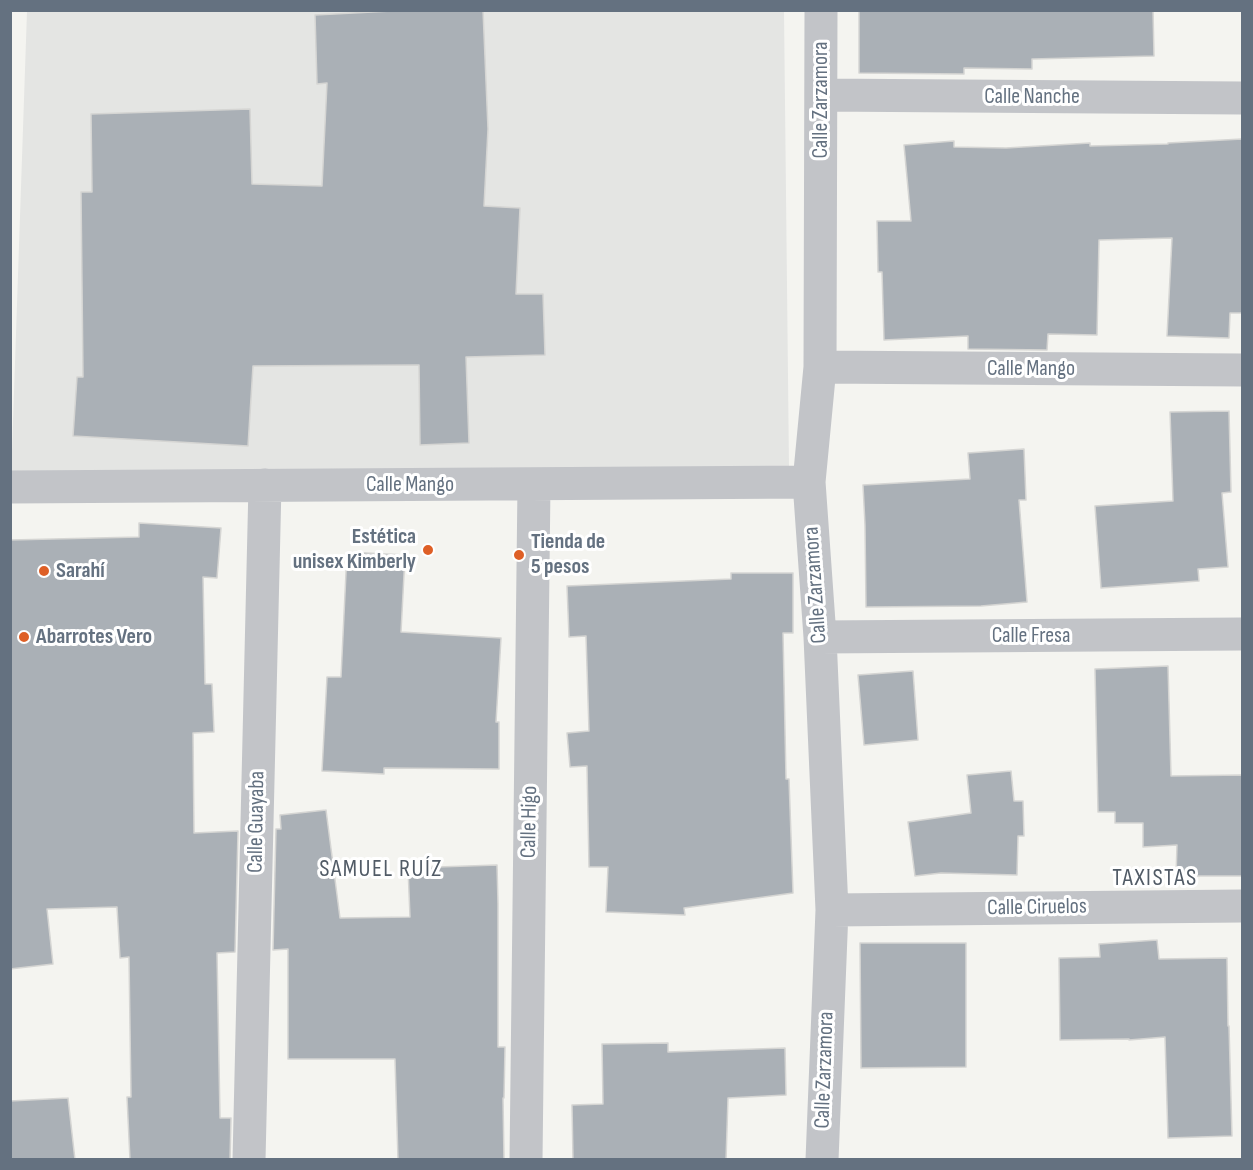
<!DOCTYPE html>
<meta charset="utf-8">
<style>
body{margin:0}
#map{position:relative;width:1253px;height:1170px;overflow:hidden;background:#f4f4f0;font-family:"Sofia Sans Condensed",sans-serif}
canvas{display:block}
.frame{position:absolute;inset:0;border:12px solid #647180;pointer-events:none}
</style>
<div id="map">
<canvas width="1253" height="1170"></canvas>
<div class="frame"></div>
</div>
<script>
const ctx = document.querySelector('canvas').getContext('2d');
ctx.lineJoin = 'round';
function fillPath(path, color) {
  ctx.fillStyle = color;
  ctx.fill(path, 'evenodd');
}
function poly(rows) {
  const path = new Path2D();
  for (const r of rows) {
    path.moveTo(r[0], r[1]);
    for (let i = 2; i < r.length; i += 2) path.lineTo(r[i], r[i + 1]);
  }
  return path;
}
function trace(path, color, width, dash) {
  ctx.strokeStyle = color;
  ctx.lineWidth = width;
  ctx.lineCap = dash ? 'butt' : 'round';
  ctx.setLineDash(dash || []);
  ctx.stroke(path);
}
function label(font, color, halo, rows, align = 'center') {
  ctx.font = font + ' "Sofia Sans Condensed",sans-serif';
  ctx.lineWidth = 6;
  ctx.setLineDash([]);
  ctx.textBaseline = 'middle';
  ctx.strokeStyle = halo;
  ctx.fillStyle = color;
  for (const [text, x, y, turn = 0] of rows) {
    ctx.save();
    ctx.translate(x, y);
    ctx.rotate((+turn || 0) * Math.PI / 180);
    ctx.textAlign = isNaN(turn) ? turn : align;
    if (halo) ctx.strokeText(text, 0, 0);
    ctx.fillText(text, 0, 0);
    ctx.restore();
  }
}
const built = poly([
 [27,11,784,11,789,467,11,480]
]);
const building = poly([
 [411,10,483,10,488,129,484,206,520,208,516,294,543,294,545,355,466,357,469,443,420,445,419,365,253,366,248,446,73,436,77,377,83,377,81,192,92,192,91,114,250,109,252,184,322,186,327,83,317,84,315,15,411,10],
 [859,10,1153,10,1154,56,1032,59,1032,69,964,68,964,74,859,73,859,10],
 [1242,139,1242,313,1230,313,1229,338,1167,336,1172,238,1099,240,1097,335,1048,334,1047,350,968,349,968,336,884,340,882,272,878,272,877,221,911,221,904,145,954,141,954,147,1006,148,1090,143,1090,146,1168,144,1168,143,1242,139],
 [1229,411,1231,492,1222,493,1228,567,1198,569,1199,581,1101,588,1095,506,1173,501,1170,412,1229,411],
 [1024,449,1026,500,1019,500,1027,602,981,606,866,607,865,525,863,485,970,479,968,453,1024,449],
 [139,523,221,528,217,578,203,577,205,684,212,684,214,732,193,733,194,833,238,831,235,952,217,953,220,1118,231,1118,230,1160,130,1160,127,1097,131,1097,129,957,120,958,117,907,47,909,53,964,10,969,10,540,139,537,139,523],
 [347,552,405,555,401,632,501,638,496,722,499,722,499,769,384,768,384,774,322,771,327,677,341,677,347,552],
 [731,573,793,573,793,633,783,633,786,779,789,779,793,893,684,908,685,915,606,912,608,867,589,867,587,766,570,767,567,733,589,731,586,636,569,637,567,586,731,579,731,573],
 [1168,666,1171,776,1242,775,1242,876,1176,876,1177,845,1143,847,1143,823,1115,823,1115,812,1098,812,1095,669,1168,666],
 [913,671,918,740,864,745,858,675,913,671],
 [1011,771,1014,801,1023,801,1024,836,1018,836,1017,875,941,873,915,876,908,822,971,813,967,775,1011,771],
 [326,810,340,918,410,917,408,868,497,865,498,904,498,1047,505,1047,504,1098,503,1098,504,1160,398,1160,395,1059,288,1059,288,949,273,950,276,829,281,829,280,815,326,810],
 [1157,940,1159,959,1227,958,1228,1026,1229,1026,1232,1136,1168,1138,1165,1037,1129,1040,1129,1039,1060,1040,1059,958,1100,957,1099,944,1157,940],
 [860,943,966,943,966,1067,861,1068,860,943],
 [668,1043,668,1052,785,1048,786,1095,728,1098,726,1160,573,1160,572,1105,603,1104,602,1044,668,1043],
 [68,1098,75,1160,10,1160,10,1101,68,1098]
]);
const minor = poly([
 [821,10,820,367,809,482,820,637,832,910,822,1160],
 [821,95,1242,98],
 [820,367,1242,370],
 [10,487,809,482],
 [820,637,1242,634],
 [832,910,1242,906],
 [249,1160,265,485],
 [526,1160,534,484]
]);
const markers = [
 [428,550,6,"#de5f26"],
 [519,555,6,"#de5f26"],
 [44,571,6,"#de5f26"],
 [24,637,6,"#de5f26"]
];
const streetNames = [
 ["Calle Nanche",1032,97],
 ["Calle Zarzamora",821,100,-90],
 ["Calle Mango",1031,369],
 ["Calle Mango",410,485],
 ["Calle Zarzamora",816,585,-94],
 ["Calle Fresa",1031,636],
 ["Calle Guayaba",257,822,-89],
 ["Calle Higo",530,822,-89],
 ["Calle Ciruelos",1037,908,-1],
 ["Calle Zarzamora",825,1070,-88]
];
const poiNames = [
 ["Estética",416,537,"right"],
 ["unisex Kimberly",416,562,"right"],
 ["Tienda de",531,542],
 ["5 pesos",531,567],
 ["Sarahí",56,571],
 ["Abarrotes Vero",36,637]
];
const neighbourhoodNames = [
 ["SAMUEL RUÍZ",381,870],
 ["TAXISTAS",1155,879]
];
fillPath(built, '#e4e5e3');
fillPath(building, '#aab0b6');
trace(building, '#d5d5d3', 1.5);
trace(minor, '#c2c4c8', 33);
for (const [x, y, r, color] of markers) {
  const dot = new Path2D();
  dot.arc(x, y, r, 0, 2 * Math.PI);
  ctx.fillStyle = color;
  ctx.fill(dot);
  trace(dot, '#fff', 2);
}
label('22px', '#647180', '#fff', streetNames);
label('bold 22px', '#647180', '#fff', poiNames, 'left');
ctx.letterSpacing = '1.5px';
label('24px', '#515b66', '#fff', neighbourhoodNames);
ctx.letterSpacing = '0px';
</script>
